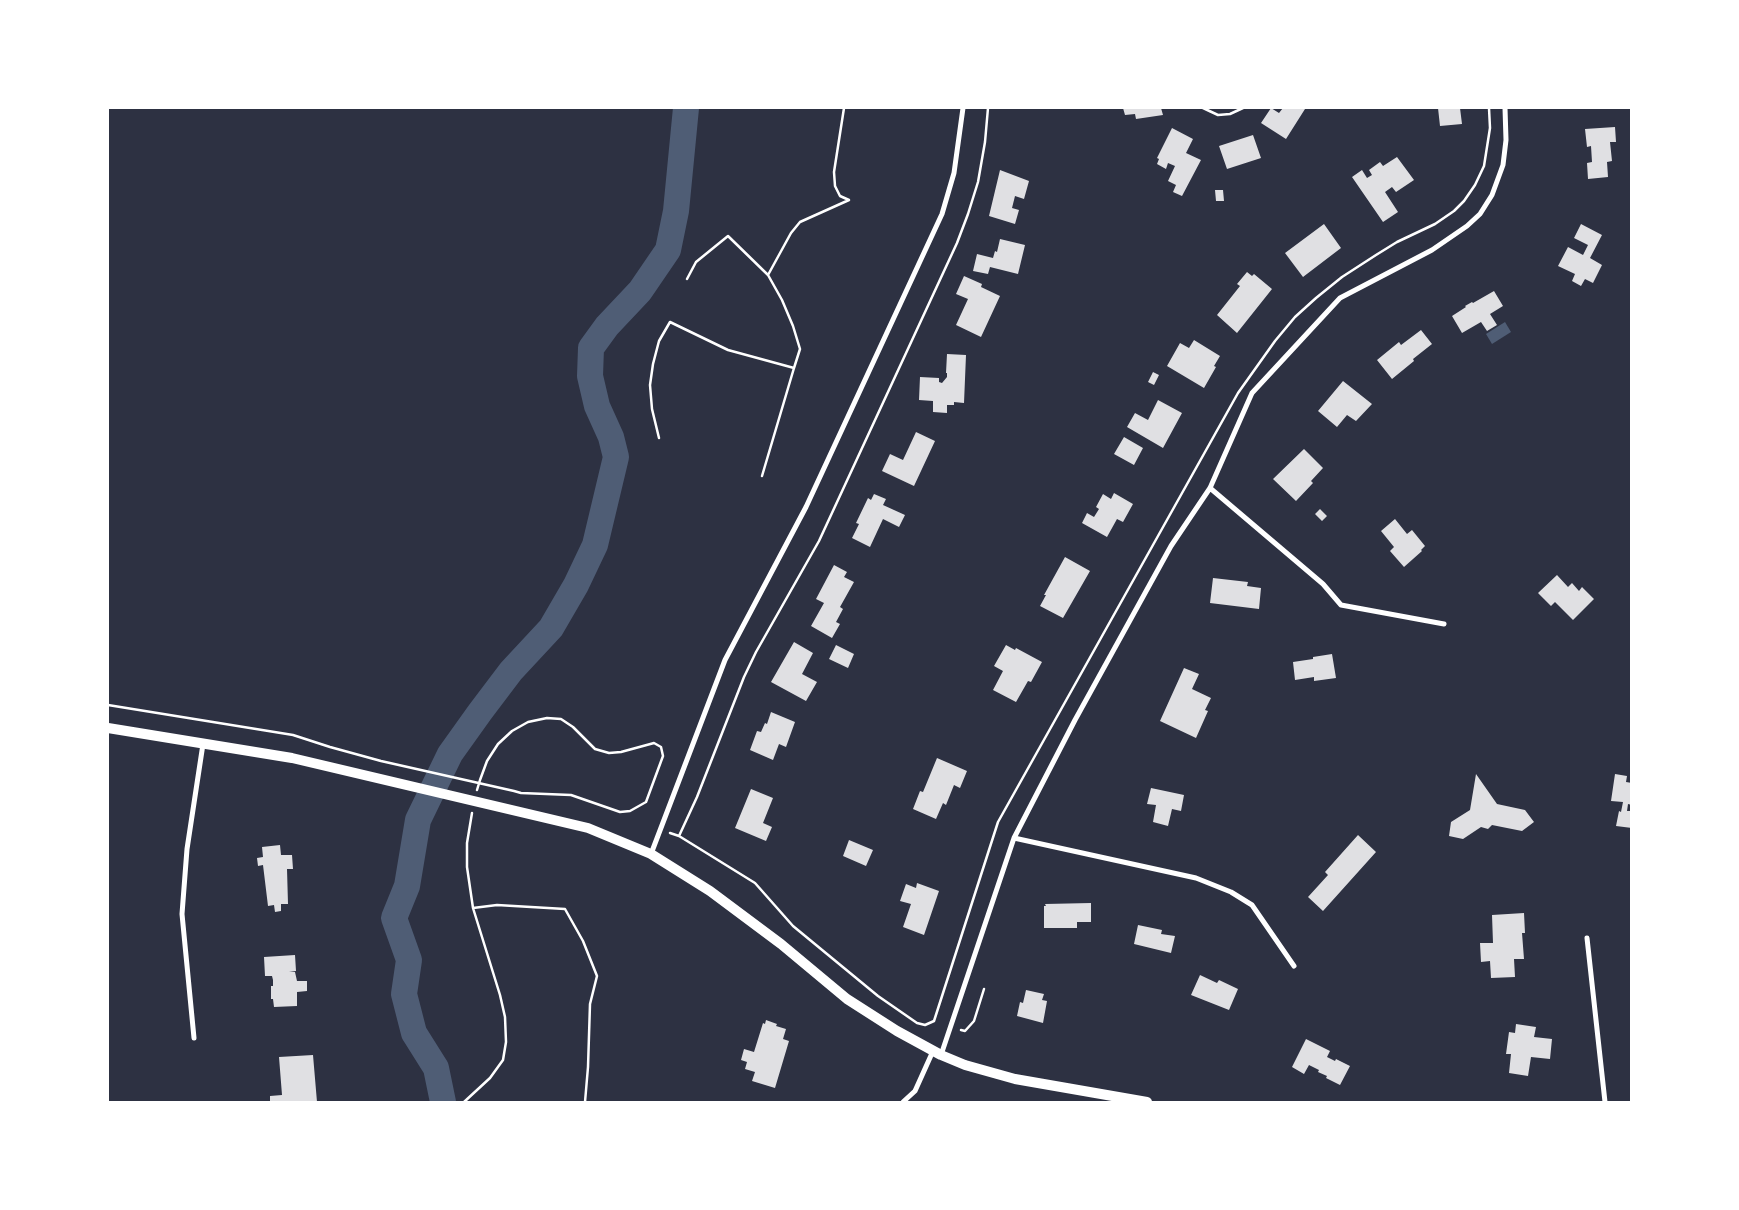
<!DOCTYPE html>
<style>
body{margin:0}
#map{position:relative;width:1739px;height:1210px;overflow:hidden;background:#2d3142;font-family:Arial,sans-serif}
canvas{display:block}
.frame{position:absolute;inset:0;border:109px solid #fff;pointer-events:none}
</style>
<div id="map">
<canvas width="1739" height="1210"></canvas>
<div class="frame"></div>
</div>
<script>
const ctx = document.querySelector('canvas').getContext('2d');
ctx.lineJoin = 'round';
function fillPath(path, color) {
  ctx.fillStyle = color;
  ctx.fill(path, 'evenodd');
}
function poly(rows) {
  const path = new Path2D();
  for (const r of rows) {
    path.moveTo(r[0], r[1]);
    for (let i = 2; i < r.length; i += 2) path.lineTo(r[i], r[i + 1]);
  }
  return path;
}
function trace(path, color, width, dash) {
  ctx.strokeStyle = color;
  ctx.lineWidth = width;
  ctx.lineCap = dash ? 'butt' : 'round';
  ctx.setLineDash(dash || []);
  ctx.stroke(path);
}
const water = poly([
 [1505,322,1511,332,1492,344,1486,334]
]);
const river = poly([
 [443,1102,436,1068,414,1033,404,994,409,960,394,918,407,886,418,820,450,754,480,712,511,671,551,628,576,585,595,545,616,457,611,437,597,406,590,376,591,348,607,326,640,291,668,250,676,211,686,108]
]);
const building = poly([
 [1123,108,1161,108,1163,115,1136,119,1135,114,1125,115],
 [1271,108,1279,113,1283,108,1305,109,1286,139,1261,123],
 [1438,108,1460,108,1462,124,1440,126],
 [1615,127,1616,142,1610,142,1612,161,1607,162,1608,177,1588,179,1587,163,1592,162,1591,146,1587,147,1585,129],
 [1172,128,1193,139,1186,153,1201,160,1182,196,1173,192,1176,185,1168,181,1175,166,1168,163,1166,169,1157,164,1159,159,1157,158],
 [1253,135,1261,158,1227,169,1219,146],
 [1397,157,1414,180,1396,192,1392,187,1385,192,1398,212,1383,222,1352,177,1362,170,1367,178,1372,175,1369,170,1380,162,1383,166],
 [1000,170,1029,181,1024,199,1015,196,1012,208,1019,210,1015,224,989,216],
 [1215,190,1223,190,1224,201,1216,201],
 [1324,224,1341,248,1303,277,1285,253],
 [1581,224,1602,235,1590,258,1602,265,1593,283,1585,279,1581,286,1572,281,1575,274,1558,266,1568,247,1583,255,1588,245,1574,238],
 [1000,239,1025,245,1018,274,990,267,988,274,973,271,977,254,993,258,995,251,997,252],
 [1247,272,1252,276,1254,274,1272,289,1237,333,1217,315,1240,286,1237,284],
 [964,276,982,284,981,287,1000,296,981,337,956,325,968,299,956,294],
 [1494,291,1503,306,1490,314,1497,325,1487,331,1481,322,1462,333,1452,316,1466,307,1465,306,1472,302,1473,303],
 [1421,330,1432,344,1413,359,1414,361,1392,379,1377,360,1399,342,1401,345],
 [1194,340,1220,356,1214,366,1216,367,1204,388,1167,366,1180,343,1189,348],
 [947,354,966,355,964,403,954,402,954,405,947,405,947,413,933,412,933,401,919,400,920,377,939,378,939,382,942,383,947,377,947,373,946,373],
 [1153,372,1159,375,1154,385,1148,382],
 [1343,381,1372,404,1356,421,1347,415,1337,427,1318,411],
 [1158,400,1182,413,1163,448,1127,427,1135,413,1148,420],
 [916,432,935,441,914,486,882,471,890,454,903,460],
 [1124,437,1143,448,1134,465,1114,454],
 [1304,449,1323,468,1311,481,1313,483,1296,501,1273,479],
 [1114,493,1133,504,1123,522,1117,519,1107,537,1082,523,1087,513,1094,517,1099,509,1096,507,1103,494,1111,499],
 [874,494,886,499,883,505,905,515,899,527,883,519,870,547,852,538,859,524,856,523,868,498,871,500],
 [1320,509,1327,516,1322,521,1315,514],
 [1395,519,1407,534,1412,530,1425,546,1421,550,1422,551,1404,567,1390,551,1394,547,1381,531],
 [1065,557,1090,571,1063,618,1040,606,1046,595,1044,595],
 [834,565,847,572,844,577,854,582,840,607,843,609,836,622,840,624,832,638,811,626,824,603,816,599],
 [1557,575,1568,587,1572,583,1579,591,1582,587,1594,599,1573,620,1555,602,1551,606,1538,593],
 [1213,578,1248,582,1247,586,1261,588,1259,609,1210,603],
 [794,642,813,653,802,674,817,682,806,701,771,682],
 [836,645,854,654,848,668,829,659],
 [1006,645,1015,650,1016,648,1042,662,1031,682,1028,681,1016,702,993,690,1003,671,994,666],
 [1332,654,1336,678,1314,681,1314,677,1295,680,1293,662,1313,659,1313,657],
 [1184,668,1199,674,1192,689,1211,698,1205,710,1208,711,1196,738,1160,721],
 [771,712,795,722,786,747,779,744,773,760,750,750,757,731,761,732,765,723,767,724],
 [937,758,967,771,960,788,954,785,946,805,943,803,936,819,913,809,920,791,923,792],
 [1476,774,1497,804,1525,810,1534,822,1522,831,1492,825,1488,829,1481,827,1463,839,1449,836,1451,822,1470,810],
 [1615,774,1627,776,1626,782,1632,783,1632,805,1628,804,1627,811,1632,811,1632,828,1616,826,1619,811,1621,812,1623,802,1611,801],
 [1151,788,1184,795,1181,811,1172,809,1168,826,1153,822,1156,805,1147,804],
 [751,789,773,798,763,823,772,827,766,841,735,828],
 [1358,835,1376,852,1323,911,1308,897,1328,875,1325,872],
 [849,840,873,850,866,866,843,856],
 [280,845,281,855,292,855,293,869,287,869,288,904,281,904,281,911,275,912,274,905,268,906,263,865,258,866,257,858,263,857,262,847],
 [917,883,939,891,924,935,903,927,911,904,900,901,906,884,916,888],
 [1091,903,1091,922,1077,922,1077,928,1044,928,1044,906,1046,906,1045,904],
 [1524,913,1525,933,1522,933,1524,959,1514,959,1515,977,1491,978,1490,961,1481,962,1480,943,1493,943,1492,915],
 [1138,925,1162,930,1161,934,1175,936,1171,953,1134,944],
 [295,955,296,971,289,972,295,972,297,981,307,981,307,991,297,992,297,1006,274,1007,273,999,271,999,271,986,273,986,273,980,272,976,265,976,264,957],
 [1200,975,1217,983,1219,980,1238,989,1229,1010,1191,995],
 [1026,990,1044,994,1042,1000,1047,1001,1043,1023,1017,1016,1020,1002,1023,1003],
 [766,1020,777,1024,776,1026,786,1029,783,1039,789,1041,775,1088,752,1081,755,1072,745,1069,747,1062,741,1060,744,1049,754,1052,763,1023,765,1024],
 [1516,1024,1536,1027,1534,1037,1552,1039,1550,1059,1531,1057,1528,1076,1509,1073,1511,1054,1506,1054,1509,1032,1515,1033],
 [1306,1039,1330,1051,1327,1057,1335,1061,1336,1059,1350,1066,1340,1085,1326,1078,1327,1076,1318,1072,1319,1070,1309,1065,1304,1074,1292,1067],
 [313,1055,317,1102,270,1102,270,1096,282,1095,279,1057]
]);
const path = poly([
 [1203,108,1218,115,1230,114,1243,108],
 [768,275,791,233,800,222,849,200,840,196,835,186,834,172,844,108],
 [687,279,696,262,728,236,768,275,782,300,793,326,800,349,794,368],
 [659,438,652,409,650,385,653,364,659,341,670,322,728,350,794,368,762,476],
 [108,705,293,735,330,747,381,761,514,791,521,793,571,795,620,812,630,811,646,802,663,756,661,747,654,743,621,752,609,753,595,749,573,727,561,719,547,718,528,722,512,731,498,744,487,761,480,780,477,790],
 [670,833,679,836,755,883,793,926,878,996,917,1023,925,1025,934,1021,998,822,1238,393,1275,341,1295,317,1316,298,1342,277,1376,255,1397,242,1435,224,1454,211,1464,201,1475,185,1484,166,1490,128,1489,108],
 [679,836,697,797,744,677,756,652,819,541,957,243,968,214,978,182,985,142,988,108],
 [473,908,497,905,565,909,583,941,597,976,590,1004,588,1067,585,1102],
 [961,1030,965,1031,974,1021,984,989],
 [464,1102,490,1078,503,1060,506,1042,505,1017,500,995,473,908,467,867,467,843,472,813]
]);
const minor = poly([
 [1210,488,1323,584,1341,605,1444,624],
 [1014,838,1196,878,1231,892,1252,905,1294,966],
 [651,854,725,660,806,507,942,214,954,173,963,108],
 [1587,938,1605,1102],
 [194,1038,182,914,187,849,203,744],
 [941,1055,1014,838,1075,720,1171,546,1210,488,1252,393,1340,298,1432,250,1467,226,1480,214,1492,195,1503,165,1506,140,1505,108],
 [903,1102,915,1091,933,1051]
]);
const secondary = poly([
 [108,728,292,758,588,828,651,854,710,891,781,944,847,999,897,1031,941,1055,965,1065,1015,1079,1147,1102]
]);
fillPath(water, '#4f5d75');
trace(river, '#4f5d75', 26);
fillPath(building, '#e0e0e3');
trace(path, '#fff', 2.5);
trace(minor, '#fff', 5);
trace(secondary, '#fff', 10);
</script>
